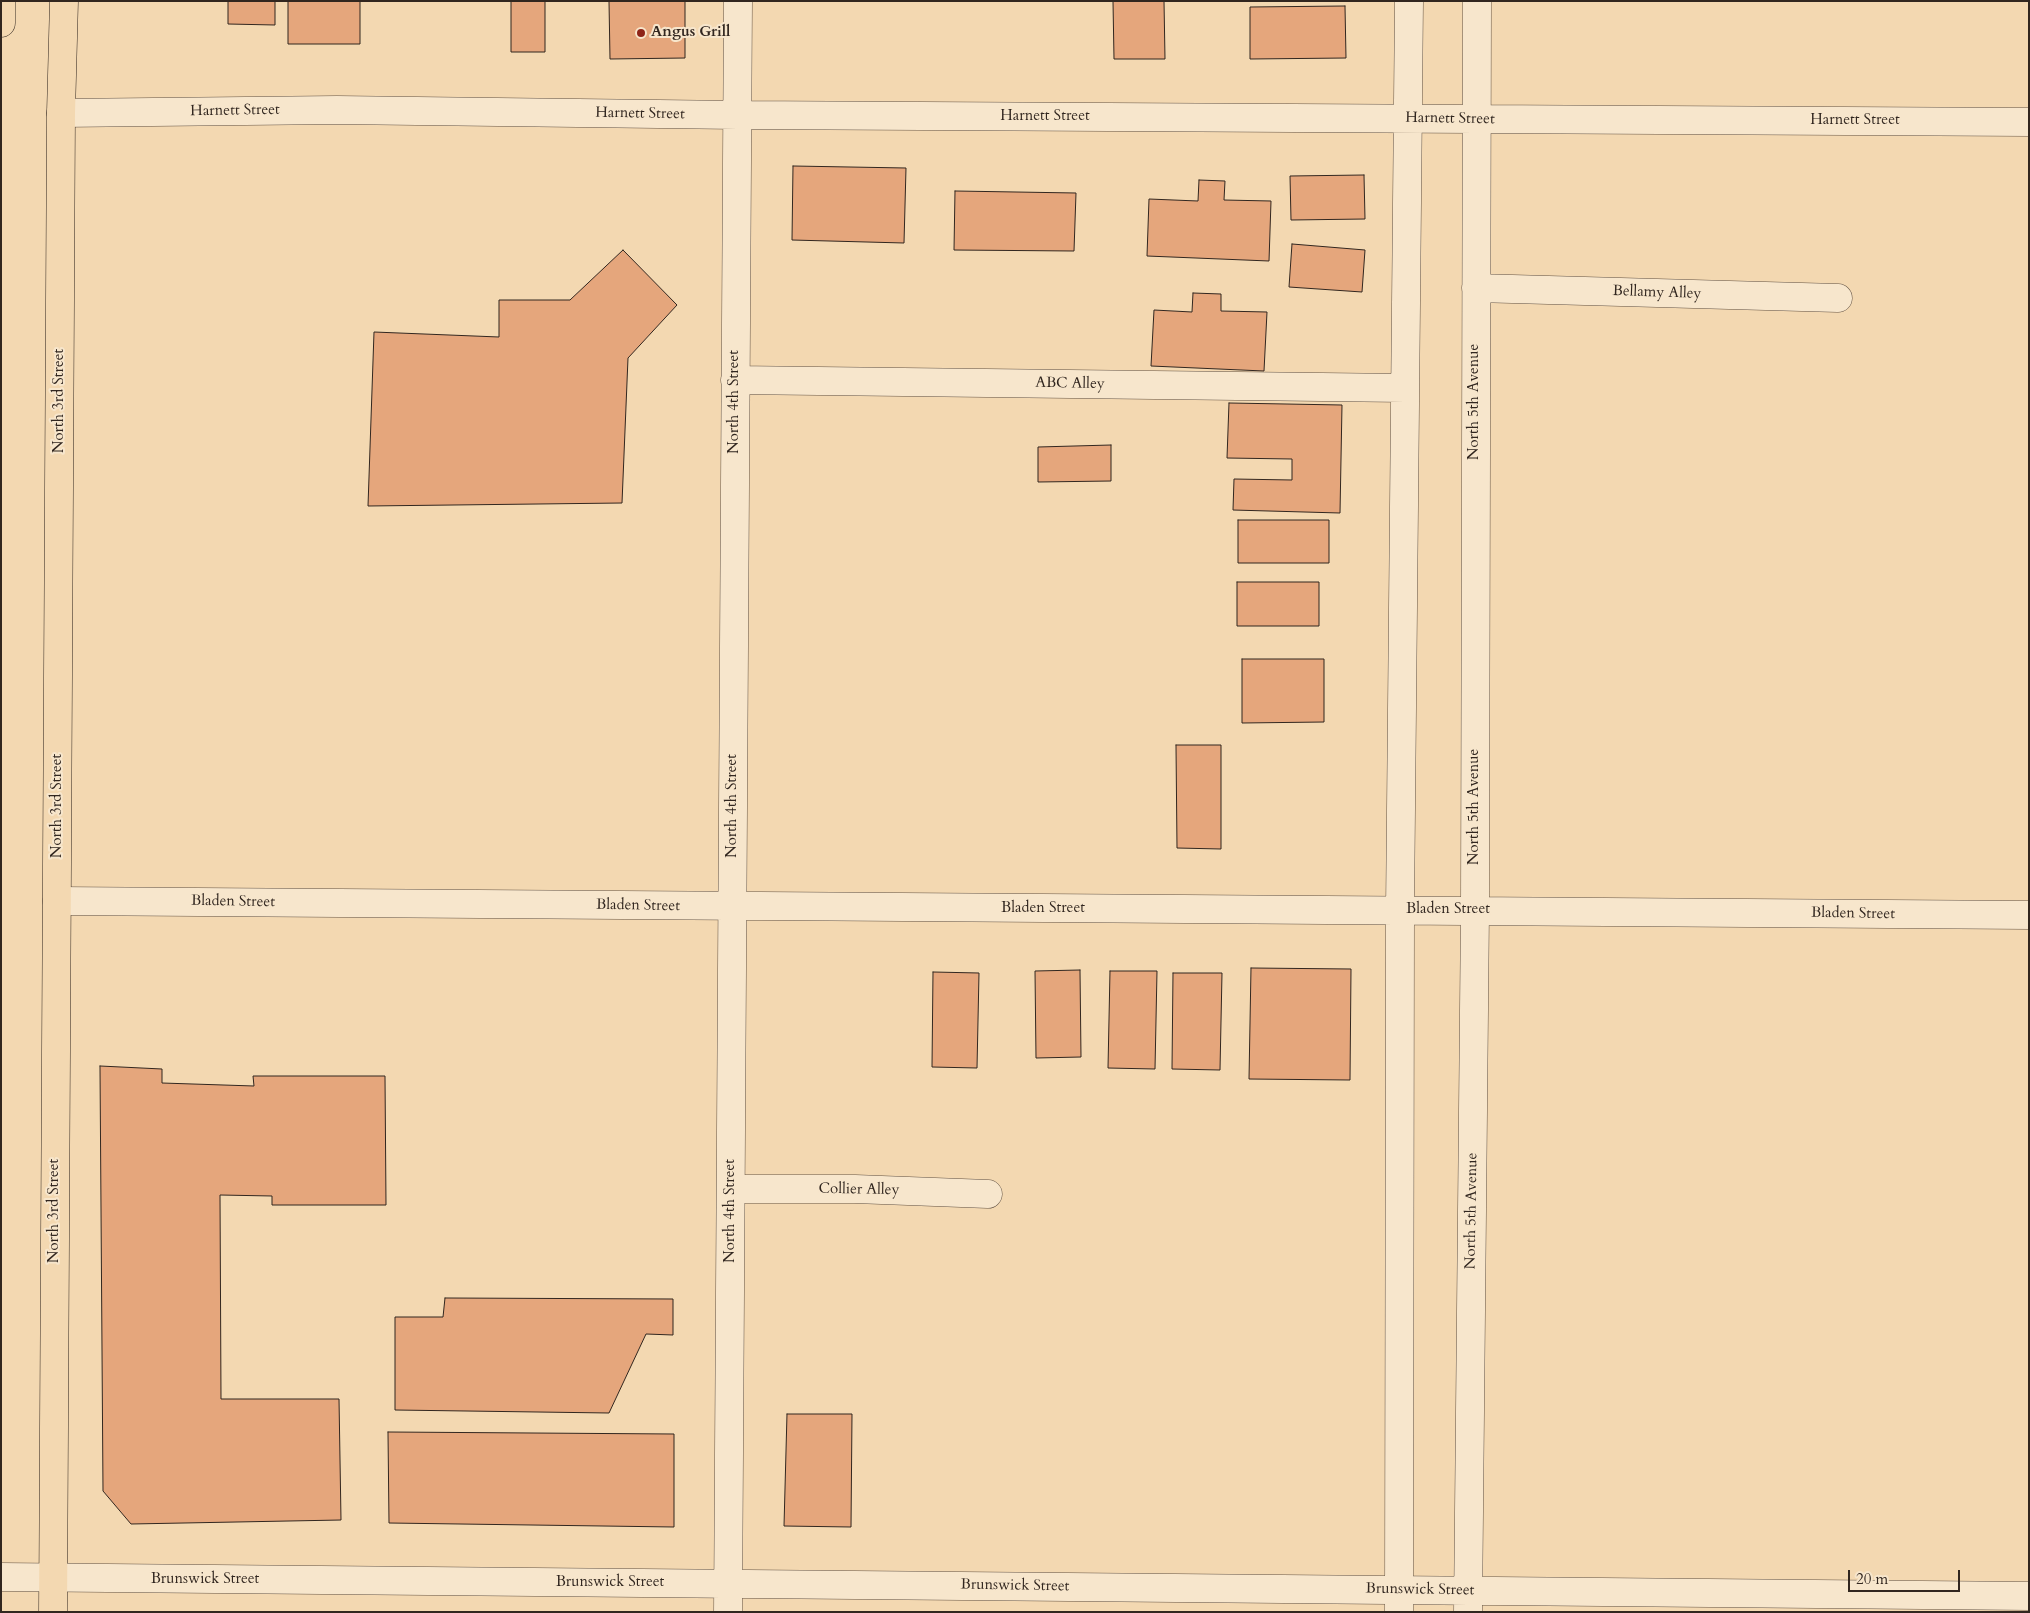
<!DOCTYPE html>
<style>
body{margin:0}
#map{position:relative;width:2030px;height:1613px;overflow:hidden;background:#f3d8b1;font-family:Cardo,serif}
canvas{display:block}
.frame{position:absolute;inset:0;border:2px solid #31261f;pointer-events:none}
.scale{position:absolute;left:1848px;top:1570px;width:112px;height:22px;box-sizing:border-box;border:2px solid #31261f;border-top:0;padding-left:6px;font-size:15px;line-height:18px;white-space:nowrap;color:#31261f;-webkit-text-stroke:4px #f7e6cc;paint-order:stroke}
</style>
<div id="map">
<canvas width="2030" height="1613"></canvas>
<div class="frame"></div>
<div class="scale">20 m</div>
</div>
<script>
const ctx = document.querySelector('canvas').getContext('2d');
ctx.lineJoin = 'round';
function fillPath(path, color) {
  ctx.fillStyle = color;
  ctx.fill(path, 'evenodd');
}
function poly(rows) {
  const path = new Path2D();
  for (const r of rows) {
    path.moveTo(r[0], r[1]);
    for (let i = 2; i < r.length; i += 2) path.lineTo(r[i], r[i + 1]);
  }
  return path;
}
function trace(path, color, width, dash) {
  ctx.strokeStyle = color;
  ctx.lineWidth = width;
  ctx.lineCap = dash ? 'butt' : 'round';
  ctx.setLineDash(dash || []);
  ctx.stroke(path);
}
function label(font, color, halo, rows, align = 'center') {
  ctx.font = font + ' Cardo,serif';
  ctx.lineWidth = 4;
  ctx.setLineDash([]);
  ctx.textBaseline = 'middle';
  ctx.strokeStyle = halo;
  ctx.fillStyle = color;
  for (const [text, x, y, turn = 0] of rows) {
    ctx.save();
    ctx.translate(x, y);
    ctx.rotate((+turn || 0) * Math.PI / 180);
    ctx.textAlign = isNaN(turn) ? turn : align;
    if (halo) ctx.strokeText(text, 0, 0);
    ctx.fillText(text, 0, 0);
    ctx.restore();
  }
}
const building = poly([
 [228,1,275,1,275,25,228,24,228,1],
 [288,1,360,1,360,44,288,44,288,1],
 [511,1,545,1,545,52,511,52,511,1],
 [609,1,685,1,685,58,610,59,609,1],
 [1113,1,1164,1,1165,59,1114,59,1113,1],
 [1345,6,1346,58,1250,59,1250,7,1345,6],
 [793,166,906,168,904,243,792,240,793,166],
 [1364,175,1365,219,1291,220,1290,176,1364,175],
 [1199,180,1225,181,1224,200,1271,201,1269,261,1147,256,1149,199,1198,201,1199,180],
 [955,191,1076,193,1074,251,954,250,955,191],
 [1292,244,1365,250,1362,292,1289,287,1292,244],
 [623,250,677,305,628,358,622,503,368,506,374,332,499,337,499,300,570,300,623,250],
 [1193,293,1221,294,1221,311,1267,312,1264,371,1151,366,1154,310,1192,312,1193,293],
 [1229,403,1342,405,1340,513,1233,510,1234,479,1292,480,1292,459,1227,458,1229,403],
 [1111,445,1111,481,1038,482,1038,447,1111,445],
 [1238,520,1329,520,1329,563,1238,563,1238,520],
 [1237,582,1319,582,1319,626,1237,626,1237,582],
 [1242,659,1324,659,1324,722,1242,723,1242,659],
 [1176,745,1221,745,1221,849,1177,848,1176,745],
 [1251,968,1351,969,1350,1080,1249,1079,1251,968],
 [1080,970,1081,1057,1036,1058,1035,971,1080,970],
 [1110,971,1157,971,1155,1069,1108,1068,1110,971],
 [933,972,979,973,977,1068,932,1067,933,972],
 [1173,973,1222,973,1220,1070,1172,1069,1173,973],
 [100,1066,162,1069,162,1083,254,1086,253,1076,385,1076,386,1205,272,1205,272,1196,220,1195,221,1399,339,1399,341,1520,131,1524,103,1491,100,1066],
 [445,1298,673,1299,673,1335,646,1334,609,1413,395,1410,395,1317,443,1317,445,1298],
 [787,1414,852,1414,851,1527,784,1526,787,1414],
 [388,1432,674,1434,674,1527,389,1523,388,1432]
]);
const minor = poly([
 [61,113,337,110,738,115,2029,122],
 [1476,288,1838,298],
 [735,380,1405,388],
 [57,901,2029,915],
 [731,1189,855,1189,988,1194],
 [1,1577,2029,1596],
 [728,1612,738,1],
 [1399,1612,1400,910,1409,1],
 [1468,1612,1475,910,1477,1]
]);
const major = poly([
 [1,23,1,1],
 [53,1612,61,113,64,1]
]);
const markers = [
 [641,33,5,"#8f2418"]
];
const poiNames = [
 ["Angus Grill",651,33]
];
const streetNames = [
 ["Harnett Street",235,111,-1],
 ["Harnett Street",640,114,1],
 ["Harnett Street",1045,117],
 ["Harnett Street",1450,119,1],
 ["Harnett Street",1855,121],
 ["Bellamy Alley",1657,293,2],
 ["ABC Alley",1070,384,1],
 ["North 3rd Street",60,401,-90],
 ["North 4th Street",735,402,-90],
 ["North 5th Avenue",1475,402,-90],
 ["North 3rd Street",58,806,-90],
 ["North 4th Street",733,806,-90],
 ["North 5th Avenue",1475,807,-90],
 ["Bladen Street",233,902,1],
 ["Bladen Street",638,906,1],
 ["Bladen Street",1043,909],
 ["Bladen Street",1448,910],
 ["Bladen Street",1853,914,1],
 ["Collier Alley",859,1190,1],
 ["North 3rd Street",55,1211,-90],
 ["North 4th Street",731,1211,-90],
 ["North 5th Avenue",1472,1211,-89],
 ["Brunswick Street",205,1580],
 ["Brunswick Street",610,1583],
 ["Brunswick Street",1015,1586,1],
 ["Brunswick Street",1420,1590,1]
];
fillPath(building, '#e5a67c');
trace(building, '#31261f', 1);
trace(minor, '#625244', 29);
trace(major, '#31261f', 29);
trace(minor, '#f7e6cc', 28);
trace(major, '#f3d8b1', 28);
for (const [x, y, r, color] of markers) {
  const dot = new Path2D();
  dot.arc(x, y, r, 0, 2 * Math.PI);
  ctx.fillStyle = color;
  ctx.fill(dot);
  trace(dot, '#f7e6cc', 2);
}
label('bold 15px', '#31261f', '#f7e6cc', poiNames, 'left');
label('15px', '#31261f', '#f7e6cc', streetNames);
</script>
